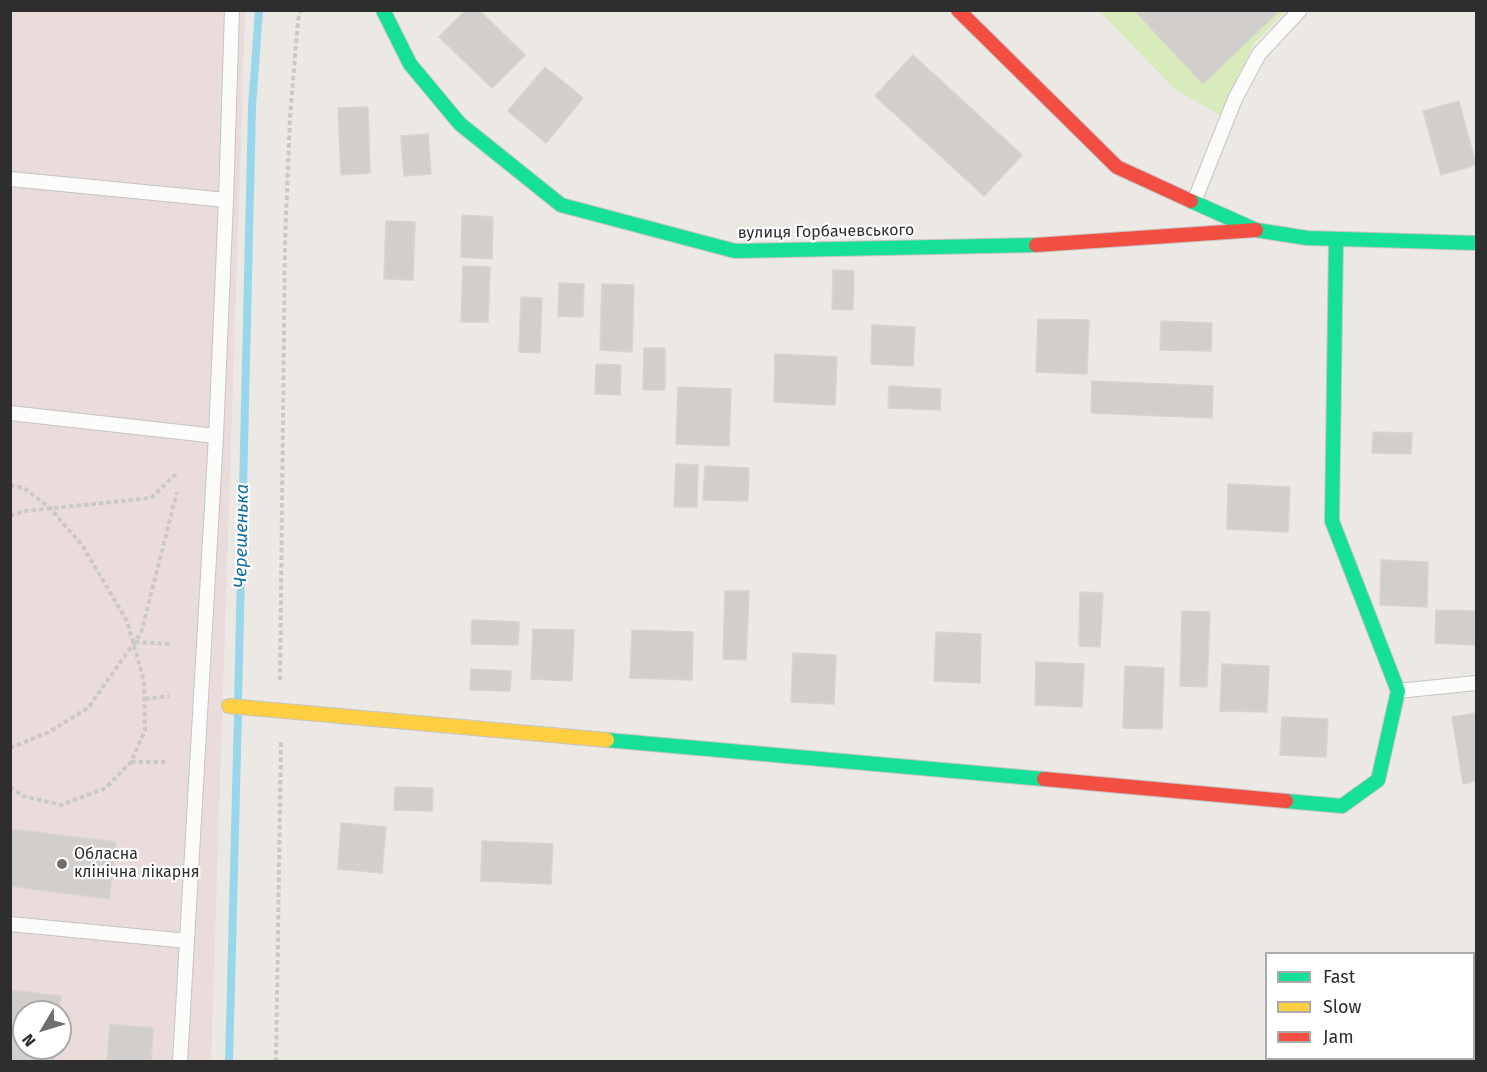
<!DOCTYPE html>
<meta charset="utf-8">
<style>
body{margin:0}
#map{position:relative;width:1487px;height:1072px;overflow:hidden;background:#ece8e4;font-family:"Fira Sans",sans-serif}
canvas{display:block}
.frame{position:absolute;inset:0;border:12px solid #2e2e2e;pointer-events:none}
.legend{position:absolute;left:1265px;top:952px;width:210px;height:108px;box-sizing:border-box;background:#fff;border:2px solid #ababab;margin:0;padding:8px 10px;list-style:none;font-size:18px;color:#2e2e2e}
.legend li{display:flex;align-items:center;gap:12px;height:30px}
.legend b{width:30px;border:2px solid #ababab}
.north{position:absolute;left:12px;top:1000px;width:60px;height:60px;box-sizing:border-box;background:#fff;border:2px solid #ababab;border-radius:50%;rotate:232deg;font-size:16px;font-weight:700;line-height:24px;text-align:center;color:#2e2e2e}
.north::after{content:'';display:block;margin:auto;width:21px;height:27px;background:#706f6e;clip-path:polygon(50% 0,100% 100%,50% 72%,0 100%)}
</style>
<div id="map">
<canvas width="1487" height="1072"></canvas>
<div class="frame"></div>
<ul class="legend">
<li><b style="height:8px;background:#16e098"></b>Fast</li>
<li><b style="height:8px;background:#ffcf43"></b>Slow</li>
<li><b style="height:8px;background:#f24e42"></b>Jam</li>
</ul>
<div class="north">N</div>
</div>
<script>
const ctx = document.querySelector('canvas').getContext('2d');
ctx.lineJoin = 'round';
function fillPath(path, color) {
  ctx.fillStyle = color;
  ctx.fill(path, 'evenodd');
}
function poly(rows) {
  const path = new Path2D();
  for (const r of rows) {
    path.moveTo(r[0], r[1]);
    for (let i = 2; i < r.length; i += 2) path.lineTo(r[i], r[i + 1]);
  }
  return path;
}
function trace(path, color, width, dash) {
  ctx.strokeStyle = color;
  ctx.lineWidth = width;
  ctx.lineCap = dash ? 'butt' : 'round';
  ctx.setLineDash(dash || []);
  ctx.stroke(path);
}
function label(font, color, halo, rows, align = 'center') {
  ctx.font = font + ' "Fira Sans",sans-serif';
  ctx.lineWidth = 4.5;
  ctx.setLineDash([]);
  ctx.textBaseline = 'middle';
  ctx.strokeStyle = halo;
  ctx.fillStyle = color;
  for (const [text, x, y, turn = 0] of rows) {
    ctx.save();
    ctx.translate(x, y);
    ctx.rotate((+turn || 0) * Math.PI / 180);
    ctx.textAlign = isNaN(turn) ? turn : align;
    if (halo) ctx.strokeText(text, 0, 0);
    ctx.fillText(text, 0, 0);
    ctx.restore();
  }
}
const medical = poly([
 [10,11,245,11,211,1061,11,1061],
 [24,1012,60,1012,60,1048,24,1048]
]);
const pitch = poly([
 [1099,11,1285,11,1253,45,1220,115,1175,89]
]);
const stream = poly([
 [238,701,252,108,259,10],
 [229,1062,238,714]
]);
const building = poly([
 [466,10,479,10,525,55,492,88,439,37,466,10],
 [1134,10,1280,10,1203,84,1134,10],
 [913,55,1022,155,984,196,875,96,913,55],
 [545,67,583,98,546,143,508,111,545,67],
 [1459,101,1476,165,1441,175,1423,111,1459,101],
 [368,107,370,173,341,175,338,108,368,107],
 [428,134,431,174,404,176,401,136,428,134],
 [462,215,493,217,492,259,461,257,462,215],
 [386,221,415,222,413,280,384,279,386,221],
 [463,266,490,267,488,322,461,322,463,266],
 [833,270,854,271,853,310,832,309,833,270],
 [559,283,584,284,583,317,558,316,559,283],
 [602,284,634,285,632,352,600,350,602,284],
 [521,297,542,298,540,353,519,352,521,297],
 [1038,319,1089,320,1087,374,1036,372,1038,319],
 [1161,321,1212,323,1211,351,1160,350,1161,321],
 [872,325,915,327,913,366,871,364,872,325],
 [644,348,665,348,665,390,643,390,644,348],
 [775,354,837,357,835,405,774,402,775,354],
 [596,364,621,365,620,395,595,394,596,364],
 [1092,381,1213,386,1212,418,1091,413,1092,381],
 [889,386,941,389,940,410,888,408,889,386],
 [678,387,731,389,729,446,676,444,678,387],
 [1373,432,1412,433,1411,454,1372,453,1373,432],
 [676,464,698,465,697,507,674,507,676,464],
 [705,466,749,468,748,501,703,500,705,466],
 [1228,484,1290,487,1288,532,1227,529,1228,484],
 [1381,560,1428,562,1427,607,1380,605,1381,560],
 [725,591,749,591,746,660,723,659,725,591],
 [1080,592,1103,593,1100,647,1079,646,1080,592],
 [1436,610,1476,611,1476,645,1435,643,1436,610],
 [1182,611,1210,612,1207,687,1180,686,1182,611],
 [472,620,519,622,518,645,471,644,472,620],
 [533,629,574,630,572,681,531,679,533,629],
 [632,630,693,632,692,680,630,678,632,630],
 [936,632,981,634,980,683,934,681,936,632],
 [793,653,836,655,834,704,791,702,793,653],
 [1036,662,1084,664,1082,707,1035,705,1036,662],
 [1222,664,1269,666,1267,712,1220,711,1222,664],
 [1125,666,1164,668,1162,729,1123,728,1125,666],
 [471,669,511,671,510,691,470,690,471,669],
 [1476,713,1476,781,1463,784,1452,717,1476,713],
 [1282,717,1328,719,1326,757,1280,755,1282,717],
 [395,787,433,788,432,811,394,810,395,787],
 [341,823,386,827,382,873,338,869,341,823],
 [10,829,116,842,109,899,10,886,10,829],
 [482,841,553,844,551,884,481,881,482,841],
 [10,990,61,996,59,1012,24,1012,24,1048,55,1048,54,1062,10,1062,10,990],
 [110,1024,153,1028,151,1062,107,1062,110,1024]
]);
const path = poly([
 [10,485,24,488,50,508,82,545,127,621,144,681,145,730,131,762,106,788,61,805,23,796,10,787],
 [10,516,25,511,151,498,176,474],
 [135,642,170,644],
 [280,680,285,242,290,117,298,20,301,10],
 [145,699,169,696],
 [10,748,49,732,88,708,141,633,177,492],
 [131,762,167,762],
 [276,1062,281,741]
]);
const lane = poly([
 [10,179,226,200,216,436,180,1062],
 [226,200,232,10],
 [1194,202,1235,99,1259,54,1300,10],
 [10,413,216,436],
 [1398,691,1476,683],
 [10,924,187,941]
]);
const fast = poly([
 [383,10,410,64,460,124,561,205,735,251,1036,245],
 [1191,201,1256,230,1307,238,1476,243],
 [607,740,1044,779],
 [1286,801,1342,806,1378,780,1398,691,1332,521,1336,240]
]);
const slow = poly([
 [229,706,607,740]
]);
const jam = poly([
 [958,10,1117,167,1191,201],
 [1036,245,1256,230],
 [1044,779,1286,801]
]);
const markers = [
 [62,864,6,"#706f6e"]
];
const streetNames = [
 ["вулиця Горбачевського",826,232,-1]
];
const poiNames = [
 ["Обласна",74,855],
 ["клінічна лікарня",74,873]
];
const waterNames = [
 ["Черешенька",242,536,-89]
];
fillPath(medical, '#e9dcdb');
fillPath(pitch, '#d9eabb');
trace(stream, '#99d6ec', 8);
fillPath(building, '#d1cecb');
trace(building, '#d7d4d0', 1.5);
trace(lane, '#c5c4c5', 16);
trace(fast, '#c5c4c5', 16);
trace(slow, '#c5c4c5', 16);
trace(jam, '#c5c4c5', 16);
trace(path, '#c9c9c8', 4, [4.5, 3]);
trace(lane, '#fcfcfb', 14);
trace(fast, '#16e098', 14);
trace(slow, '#ffcf43', 14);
trace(jam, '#f24e42', 14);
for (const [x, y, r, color] of markers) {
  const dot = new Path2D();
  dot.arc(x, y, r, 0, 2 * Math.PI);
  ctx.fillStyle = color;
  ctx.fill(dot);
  trace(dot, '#fff', 2);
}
label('16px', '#2e2e2e', '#fff', streetNames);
label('16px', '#2e2e2e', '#fff', poiNames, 'left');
label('italic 18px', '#0d6fa3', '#fff', waterNames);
</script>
